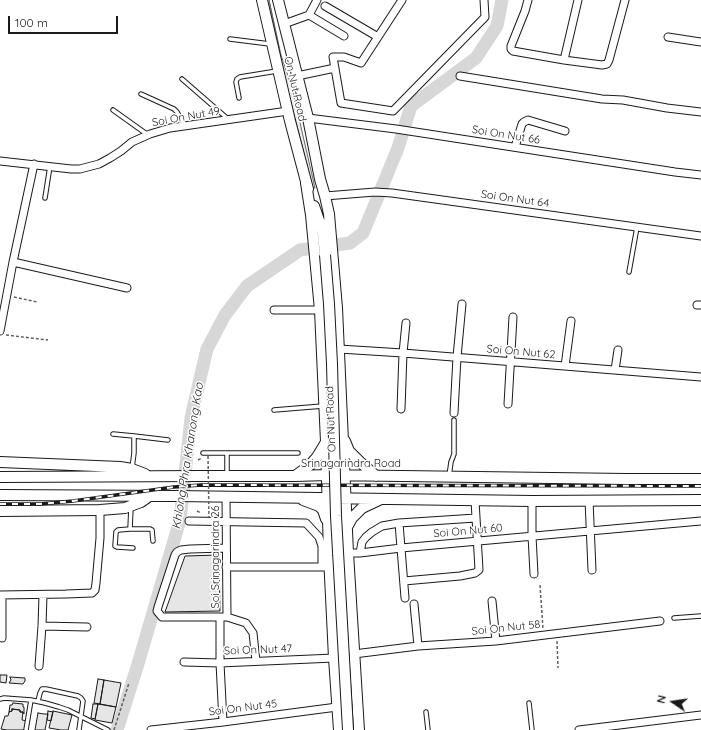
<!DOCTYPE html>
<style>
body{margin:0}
#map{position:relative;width:701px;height:730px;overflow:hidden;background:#fff;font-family:Quicksand,sans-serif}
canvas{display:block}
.north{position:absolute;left:653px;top:682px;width:40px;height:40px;-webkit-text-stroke:3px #fff;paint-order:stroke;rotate:283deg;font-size:11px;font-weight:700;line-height:16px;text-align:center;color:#1a1a1a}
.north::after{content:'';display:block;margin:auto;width:14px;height:18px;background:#1a1a1a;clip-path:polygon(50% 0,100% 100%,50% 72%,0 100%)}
.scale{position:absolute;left:8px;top:16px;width:110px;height:18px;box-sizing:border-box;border:2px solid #1a1a1a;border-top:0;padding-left:5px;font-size:12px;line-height:14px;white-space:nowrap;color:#1a1a1a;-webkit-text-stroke:3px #fff;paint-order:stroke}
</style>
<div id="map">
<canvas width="701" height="730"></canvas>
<div class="north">N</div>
<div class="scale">100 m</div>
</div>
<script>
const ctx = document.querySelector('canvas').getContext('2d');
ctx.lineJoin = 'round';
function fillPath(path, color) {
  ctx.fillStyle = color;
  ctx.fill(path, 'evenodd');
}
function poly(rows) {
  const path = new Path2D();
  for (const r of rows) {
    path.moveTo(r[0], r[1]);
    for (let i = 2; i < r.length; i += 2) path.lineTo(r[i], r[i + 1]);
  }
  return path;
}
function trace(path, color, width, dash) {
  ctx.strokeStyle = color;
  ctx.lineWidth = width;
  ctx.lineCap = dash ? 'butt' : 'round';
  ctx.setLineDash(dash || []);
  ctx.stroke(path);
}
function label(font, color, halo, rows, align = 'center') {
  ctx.font = font + ' Quicksand,sans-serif';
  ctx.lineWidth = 3;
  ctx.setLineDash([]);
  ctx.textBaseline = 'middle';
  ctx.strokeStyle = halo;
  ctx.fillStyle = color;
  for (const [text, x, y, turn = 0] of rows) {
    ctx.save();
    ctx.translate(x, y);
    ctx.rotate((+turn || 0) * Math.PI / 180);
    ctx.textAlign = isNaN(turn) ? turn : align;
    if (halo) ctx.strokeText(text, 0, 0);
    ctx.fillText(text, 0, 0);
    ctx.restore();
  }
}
const built = poly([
 [269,0,281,55,292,88,315,188,313,188,287,87,269,0]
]);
const river = poly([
 [117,730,138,664,180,520,191,418,199,383,207,349,225,315,247,286,300,250,350,243,363,233,398,148,411,106,476,58,497,26,502,0]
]);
const building = poly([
 [219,555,220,611,165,612,185,556,219,555],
 [0,675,7,675,6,683,0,682,0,675],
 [10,677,25,678,25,681,23,684,9,683,11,680,10,677],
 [98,679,104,680,100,704,94,703,98,679],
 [104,680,121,683,116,707,100,704,104,680],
 [13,703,23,704,23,707,24,707,24,714,23,712,20,712,20,710,12,709,12,711,9,712,10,705,12,705,13,703],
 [93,704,98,704,95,719,91,718,93,704],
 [98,704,116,707,112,723,95,720,98,704],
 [12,709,20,710,20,712,23,712,22,720,28,721,26,730,7,730,1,729,5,716,8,716,9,712,12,711,12,709],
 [48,711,53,712,51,721,47,720,48,711],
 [53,711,72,715,68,730,61,730,49,728,53,711],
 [38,713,44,714,48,714,45,730,35,730,38,713]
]);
const path = poly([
 [14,297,37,302],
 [6,335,48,340],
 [198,460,202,458],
 [197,511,201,513],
 [540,585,543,629],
 [557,641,558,668],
 [114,730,129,683]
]);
const service = poly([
 [230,39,270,44],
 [182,79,228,119],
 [141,94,174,109,177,112,185,126],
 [239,98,236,82,237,79,240,77,277,71],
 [113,110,148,135],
 [45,198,50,166],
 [629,272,637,227],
 [274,410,323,406],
 [113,434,134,436,134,453,132,468],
 [134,436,168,440],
 [203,453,298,453],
 [227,475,227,453],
 [449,476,451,462,454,454,454,420],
 [131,507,130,529,118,530,116,532,115,546,117,547,133,548],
 [130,529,150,529,152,530,153,541],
 [674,618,701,616],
 [0,699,4,698,31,700,45,703,59,707,68,710,108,730],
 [38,701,40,693,42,689,46,689,78,696,81,698,83,701,79,730],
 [529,703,532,730],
 [426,712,428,730],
 [26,730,31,700]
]);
const minor = poly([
 [402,0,361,63,344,57,333,57,341,103,393,111,485,17,484,0],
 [528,0,525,11,511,46,511,49,513,51,564,60,602,65,607,64,609,60,625,0],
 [325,6,378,37],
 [309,15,344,36],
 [284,24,309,15,317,0],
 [668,37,701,42],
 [564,60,578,0],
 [297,76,335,68],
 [460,76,602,99,623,100,667,108,701,112],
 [308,118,396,129,675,172,701,175],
 [515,147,522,124,524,122,528,120,565,131],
 [0,161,71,169,80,169,99,164,110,158,121,151,132,142,150,134,170,128,288,111],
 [325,196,375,192,392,193,701,236],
 [13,262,127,288],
 [697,305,701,305],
 [274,310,320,310],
 [0,331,13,262,34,164],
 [339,349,403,353,701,377],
 [565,366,571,321],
 [615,370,618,350],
 [508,404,513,317],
 [401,409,403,353,406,323],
 [454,413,457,357,462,304],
 [226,497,227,617],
 [589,500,592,570],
 [532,501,532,536,534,574],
 [189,521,306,523,319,537,322,546,322,567],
 [399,523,405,598],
 [226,548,190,549,181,550,177,552,175,555,158,607,157,611,162,617,227,617,246,623,253,633,256,661],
 [348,553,360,553,401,548,701,521],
 [360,553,362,542,366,537,372,532,382,526,399,523,476,518],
 [226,567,326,567],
 [404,581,460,576,475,573,479,570,475,500],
 [0,595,66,594,92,593,95,590,96,583,100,538,100,510],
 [492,601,496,641],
 [414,604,418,646],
 [220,617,220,663,223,722],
 [42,626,87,627],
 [2,638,2,595],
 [354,654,418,646,496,641,660,621],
 [184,662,220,663,334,658],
 [39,666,42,626,43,595],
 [151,730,223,722,337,707],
 [579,730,701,715]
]);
const primary = poly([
 [262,0,290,121,308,189],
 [278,0,308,118,320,179,325,196,329,214,337,308,348,553,359,730],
 [306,183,311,215,320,310,326,442,329,556,334,658,339,730],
 [314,206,322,229],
 [322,224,325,255],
 [345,441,349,451,360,462,376,476],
 [0,462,120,467,132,469,145,474],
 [295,476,310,465,317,457,326,442],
 [0,477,203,476,295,476,327,475,626,479,701,479],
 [0,495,177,496,532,501,701,500],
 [303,500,319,506,323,510,326,519],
 [0,511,100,510,125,508,141,502,151,495],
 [347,527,352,518,362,508,379,500]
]);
const rail = poly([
 [0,504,40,504,73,501,174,487,201,485,701,486]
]);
const pathBridge = poly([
 [208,456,209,517]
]);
const primaryBridge = poly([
 [325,255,329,304,332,364,336,516,348,730]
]);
const streetNames = [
 ["On Nut Road",295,89,77],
 ["Soi On Nut 49",186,117,-10],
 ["Soi On Nut 66",506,135,9],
 ["Soi On Nut 64",515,199,8],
 ["Soi On Nut 62",521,352,5],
 ["On Nut Road",331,419,-92],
 ["Srinagarindra Road",351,464],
 ["Soi On Nut 60",468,531,-5],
 ["Soi Srinagarindra 26",216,557,-90],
 ["Soi On Nut 58",506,628,-6],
 ["Soi On Nut 47",258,650,-2],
 ["Soi On Nut 45",243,708,-7]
];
const waterNames = [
 ["Khlong Phra Khanong Kao",188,456,-81]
];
fillPath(built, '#ededed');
trace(built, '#6a6a6a', 1);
trace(river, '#d7d7d7', 13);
fillPath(building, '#e6e6e6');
trace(building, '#1a1a1a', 1);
trace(service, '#1a1a1a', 5.5);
trace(minor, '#1a1a1a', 9);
trace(primary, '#1a1a1a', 12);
trace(path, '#5f5f5f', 1.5, [3, 2]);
trace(service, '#fff', 3.5);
trace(minor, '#fff', 7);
trace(primary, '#fff', 10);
trace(rail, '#1a1a1a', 3.5);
trace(rail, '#fff', 2, [6]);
trace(primaryBridge, '#1a1a1a', 12, []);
trace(pathBridge, '#5f5f5f', 1.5, [3, 2]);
trace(primaryBridge, '#fff', 10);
label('11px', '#1a1a1a', '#fff', streetNames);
label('italic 12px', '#1a1a1a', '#fff', waterNames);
</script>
